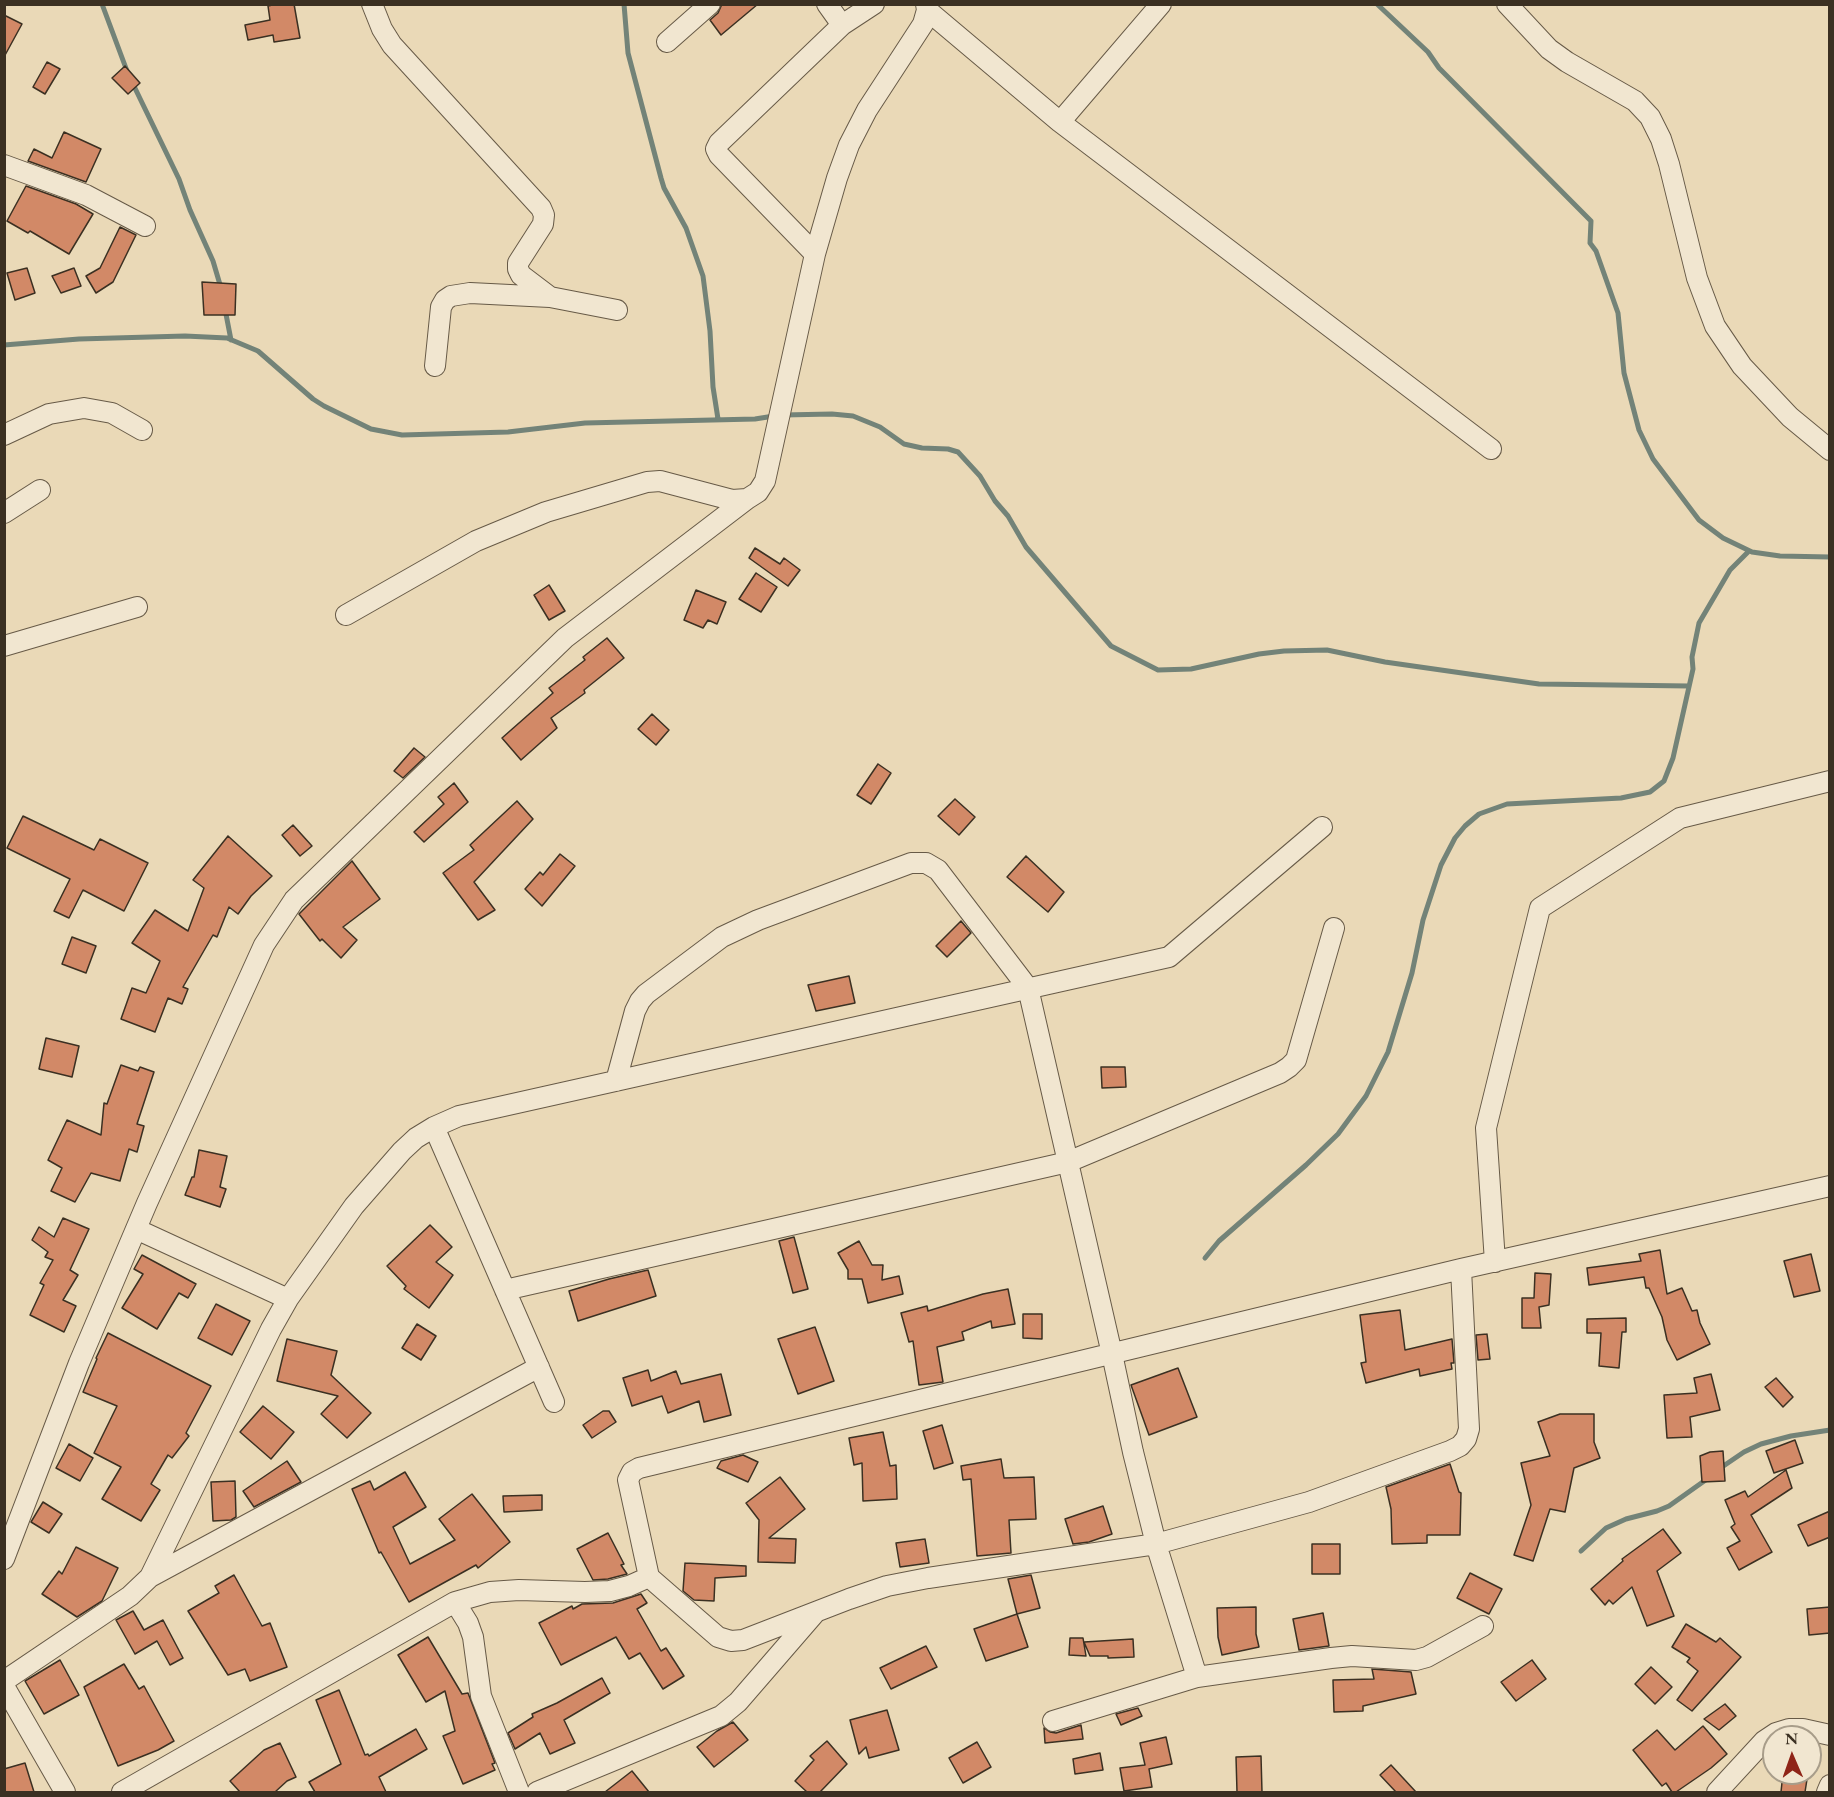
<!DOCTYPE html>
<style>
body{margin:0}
#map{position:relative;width:1834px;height:1797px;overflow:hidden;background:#ead9b7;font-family:"EB Garamond",serif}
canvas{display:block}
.frame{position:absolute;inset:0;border:6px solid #3b3022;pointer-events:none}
.north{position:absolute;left:1762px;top:1725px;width:60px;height:60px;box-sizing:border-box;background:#f1e6d0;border:2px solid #a89d8a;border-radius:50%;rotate:358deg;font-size:16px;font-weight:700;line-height:24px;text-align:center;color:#3b3022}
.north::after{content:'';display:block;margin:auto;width:21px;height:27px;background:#8f2418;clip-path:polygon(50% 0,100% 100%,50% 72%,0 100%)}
</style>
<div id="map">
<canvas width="1834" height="1797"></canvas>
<div class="frame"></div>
<div class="north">N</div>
</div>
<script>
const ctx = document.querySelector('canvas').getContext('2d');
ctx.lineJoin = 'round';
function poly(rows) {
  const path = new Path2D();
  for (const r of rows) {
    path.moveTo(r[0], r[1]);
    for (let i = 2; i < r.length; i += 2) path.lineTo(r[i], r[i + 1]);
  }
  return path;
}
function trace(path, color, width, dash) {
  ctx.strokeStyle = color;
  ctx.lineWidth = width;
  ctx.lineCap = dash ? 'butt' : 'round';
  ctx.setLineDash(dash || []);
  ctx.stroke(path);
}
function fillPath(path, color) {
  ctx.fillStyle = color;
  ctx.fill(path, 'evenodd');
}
const stream = poly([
 [102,4,127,71],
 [624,4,628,53,661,178,664,188,686,228,703,276,710,331,713,387,718,419],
 [1377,4,1428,52,1439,68,1591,221,1590,243,1596,251,1618,313,1624,373,1639,430,1653,459,1699,520,1723,538,1752,552,1780,556,1830,557],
 [132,82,179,179,190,210,213,261,221,288],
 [225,309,231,340],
 [4,345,79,339,185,336,227,338,258,351,313,399,324,406,371,429,402,435,508,432,585,423,755,419,774,416],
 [783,415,832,414,853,416,880,427,904,444,922,448,948,449,958,452,980,476,995,501,1008,516,1026,547,1111,646,1158,670,1191,669,1259,654,1284,651,1327,650,1385,662,1539,684,1689,686],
 [1205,1258,1219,1241,1306,1165,1338,1134,1366,1096,1388,1052,1412,973,1423,920,1441,865,1455,838,1465,826,1479,814,1507,804,1621,798,1650,792,1664,781,1673,758,1693,669,1692,657,1699,623,1730,570,1749,551],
 [1719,1469,1744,1452,1761,1444,1791,1436,1830,1430],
 [1581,1551,1606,1528,1626,1519,1657,1511,1669,1506,1707,1479]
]);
const building = poly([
 [277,4,294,4,300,38,274,42,273,35,248,40,245,25,270,20,268,6,277,4],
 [722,4,758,4,721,35,710,20,718,13,722,4],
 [4,15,22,24,4,57,4,15],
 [47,62,60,69,45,94,33,87,47,62],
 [125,66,140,83,128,94,112,78,125,66],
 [64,132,101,149,86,182,28,161,34,149,52,158,64,132],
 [26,186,76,204,93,214,69,254,30,231,28,233,7,221,26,186],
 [120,227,136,235,113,282,96,293,86,276,100,268,120,227],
 [27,268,35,293,15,300,7,273,27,268],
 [74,268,81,286,61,293,52,276,74,268],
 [202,282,236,284,235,315,204,315,202,282],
 [755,548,780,564,784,558,800,570,788,586,749,558,755,548],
 [756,573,777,587,761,612,739,599,756,573],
 [549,585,565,611,549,620,534,595,549,585],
 [696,590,726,602,717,624,708,620,703,628,684,620,696,590],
 [607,638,624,658,584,690,585,693,551,718,557,728,521,760,502,738,553,693,549,688,585,660,583,657,607,638],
 [652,714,669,730,656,745,638,729,652,714],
 [414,748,425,757,403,778,394,771,414,748],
 [878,764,891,773,871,804,857,795,878,764],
 [454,783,468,802,424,842,414,832,444,804,438,797,454,783],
 [955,799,975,817,959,835,938,816,955,799],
 [517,801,533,819,474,882,495,910,478,920,443,873,474,850,470,845,517,801],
 [23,816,94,850,100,839,148,863,124,911,83,890,69,918,54,911,70,879,7,848,23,816],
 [293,825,312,846,300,856,282,835,293,825],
 [228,836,272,876,251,896,238,914,229,907,217,937,213,935,183,987,188,989,182,1004,168,998,155,1032,121,1019,132,988,146,993,160,961,132,943,155,910,188,931,204,888,193,880,228,836],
 [560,854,575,866,542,906,525,889,540,872,543,875,560,854],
 [1026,856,1064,892,1048,912,1007,877,1026,856],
 [352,861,380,899,343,927,357,940,341,958,322,939,320,941,299,914,352,861],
 [961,921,971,933,947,957,936,946,961,921],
 [72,937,96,946,86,973,62,964,72,937],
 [849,976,855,1003,816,1011,808,985,849,976],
 [46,1038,79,1046,72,1077,39,1069,46,1038],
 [121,1065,138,1071,140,1067,154,1072,137,1124,144,1126,137,1152,129,1149,120,1181,91,1173,75,1202,51,1191,62,1168,48,1160,67,1120,101,1135,104,1103,107,1104,121,1065],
 [1101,1067,1125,1067,1126,1087,1102,1088,1101,1067],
 [199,1150,227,1156,220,1187,226,1189,220,1207,185,1195,192,1177,194,1177,199,1150],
 [63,1218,89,1229,70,1270,78,1275,63,1300,76,1306,64,1332,30,1315,44,1285,40,1283,53,1260,45,1257,48,1252,32,1240,39,1227,54,1237,63,1218],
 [430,1225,452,1247,436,1262,453,1275,429,1308,404,1289,406,1286,387,1266,430,1225],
 [794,1237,808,1289,793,1293,779,1241,794,1237],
 [859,1241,872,1265,883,1265,882,1280,899,1276,903,1294,868,1303,862,1279,848,1279,848,1270,838,1253,859,1241],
 [1660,1250,1667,1294,1682,1288,1692,1311,1697,1310,1700,1323,1710,1344,1677,1360,1667,1340,1662,1317,1649,1288,1646,1288,1644,1277,1589,1285,1587,1268,1641,1261,1639,1254,1660,1250],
 [1811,1254,1820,1291,1794,1297,1784,1261,1811,1254],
 [142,1255,196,1284,188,1298,179,1293,157,1329,122,1308,143,1274,134,1269,142,1255],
 [648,1270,656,1296,578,1321,569,1291,609,1279,648,1270],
 [1535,1273,1551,1274,1549,1305,1539,1307,1541,1328,1522,1328,1522,1298,1534,1298,1535,1273],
 [1008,1289,1015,1324,992,1328,991,1321,962,1332,964,1340,937,1347,943,1382,919,1385,913,1341,909,1342,901,1313,927,1306,928,1311,983,1294,1008,1289],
 [216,1304,250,1321,232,1355,198,1338,216,1304],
 [1400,1310,1405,1350,1452,1339,1454,1363,1451,1363,1452,1369,1420,1376,1419,1369,1366,1383,1361,1363,1366,1362,1360,1315,1400,1310],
 [1023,1314,1042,1314,1042,1339,1023,1338,1023,1314],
 [1626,1318,1626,1332,1622,1332,1619,1368,1599,1366,1601,1333,1587,1333,1587,1319,1626,1318],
 [417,1324,436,1336,421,1360,402,1348,417,1324],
 [815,1327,834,1381,798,1394,778,1339,815,1327],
 [108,1333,211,1386,186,1433,189,1436,172,1458,168,1455,151,1484,160,1490,141,1521,102,1499,121,1467,94,1453,117,1406,83,1392,97,1359,96,1358,108,1333],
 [1487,1334,1490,1359,1478,1360,1476,1335,1487,1334],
 [287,1339,337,1351,331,1375,371,1413,347,1438,321,1414,338,1396,277,1381,287,1339],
 [1178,1368,1197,1417,1149,1435,1131,1385,1178,1368],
 [648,1370,651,1381,676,1371,681,1384,721,1374,731,1415,704,1422,699,1401,668,1413,662,1396,632,1406,623,1378,648,1370],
 [1711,1374,1720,1410,1690,1417,1692,1437,1667,1438,1664,1395,1697,1393,1694,1378,1711,1374],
 [1776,1378,1793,1397,1783,1407,1765,1387,1776,1378],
 [263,1406,294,1432,271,1459,240,1432,263,1406],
 [603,1411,609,1411,616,1422,592,1438,583,1425,603,1411],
 [1560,1414,1594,1414,1594,1442,1600,1458,1574,1468,1565,1512,1550,1509,1533,1561,1514,1555,1531,1505,1521,1463,1550,1456,1538,1422,1560,1414],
 [942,1425,953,1463,934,1469,923,1431,942,1425],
 [883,1432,890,1466,896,1465,897,1499,863,1501,862,1463,854,1465,849,1438,883,1432],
 [1795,1440,1803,1463,1774,1473,1766,1451,1795,1440],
 [69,1444,93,1458,80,1481,56,1468,69,1444],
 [1723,1451,1725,1481,1702,1482,1700,1456,1710,1452,1723,1451],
 [743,1455,758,1462,748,1482,717,1468,721,1461,743,1455],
 [1001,1459,1004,1478,1034,1477,1036,1519,1009,1520,1011,1553,977,1556,971,1479,963,1480,961,1466,1001,1459],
 [287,1461,301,1482,254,1507,243,1491,287,1461],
 [1450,1464,1459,1492,1461,1493,1460,1535,1427,1535,1427,1543,1392,1544,1391,1509,1386,1487,1450,1464],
 [1786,1470,1792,1488,1751,1515,1772,1552,1739,1570,1727,1548,1740,1541,1731,1527,1735,1524,1725,1500,1745,1491,1748,1497,1786,1470],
 [405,1472,426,1507,393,1527,410,1564,455,1540,439,1519,472,1494,510,1542,478,1568,476,1565,409,1602,381,1552,379,1553,352,1489,370,1481,374,1490,405,1472],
 [780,1477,805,1509,769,1538,796,1539,795,1563,758,1562,759,1520,746,1503,780,1477],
 [235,1481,236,1517,231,1520,213,1521,211,1482,235,1481],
 [542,1495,542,1510,504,1512,503,1496,542,1495],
 [43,1502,62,1514,49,1533,31,1522,43,1502],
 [1103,1506,1112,1534,1089,1542,1073,1544,1065,1519,1103,1506],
 [1830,1511,1830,1537,1808,1546,1798,1525,1830,1511],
 [1663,1529,1681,1553,1657,1571,1674,1616,1647,1626,1632,1587,1613,1604,1609,1600,1605,1605,1591,1589,1623,1561,1622,1559,1663,1529],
 [608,1533,624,1564,621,1565,627,1574,608,1579,593,1580,577,1549,608,1533],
 [925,1539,929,1563,900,1567,896,1543,925,1539],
 [1312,1544,1340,1544,1340,1574,1312,1574,1312,1544],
 [76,1547,118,1568,102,1601,77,1617,42,1594,59,1571,62,1574,76,1547],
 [685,1563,746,1566,746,1576,715,1578,714,1601,694,1600,683,1591,685,1563],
 [1470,1573,1502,1589,1489,1614,1457,1598,1470,1573],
 [234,1575,262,1626,270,1623,287,1667,250,1681,245,1669,228,1675,188,1611,219,1593,215,1586,234,1575],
 [1031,1575,1040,1608,1017,1614,1008,1579,1031,1575],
 [641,1594,647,1603,637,1609,661,1651,666,1648,684,1676,663,1689,640,1653,629,1659,616,1637,561,1665,539,1623,572,1606,573,1609,582,1604,613,1603,641,1594],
 [1256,1607,1256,1634,1259,1647,1222,1655,1218,1637,1217,1608,1256,1607],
 [1830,1607,1830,1633,1809,1635,1807,1609,1830,1607],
 [133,1611,144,1630,163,1620,183,1658,170,1665,157,1641,135,1654,116,1620,133,1611],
 [1323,1613,1329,1646,1299,1650,1293,1619,1323,1613],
 [1017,1614,1028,1647,986,1661,974,1629,1017,1614],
 [1686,1624,1716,1642,1720,1638,1741,1657,1692,1711,1677,1700,1698,1671,1687,1662,1690,1658,1672,1647,1686,1624],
 [428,1637,462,1694,468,1693,495,1763,492,1764,495,1770,463,1784,443,1736,455,1731,445,1691,426,1702,398,1655,428,1637],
 [1070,1638,1083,1638,1086,1656,1069,1655,1070,1638],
 [1133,1639,1134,1657,1108,1658,1108,1656,1090,1656,1084,1642,1133,1639],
 [926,1646,937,1667,891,1689,880,1668,926,1646],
 [60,1660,79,1695,44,1714,25,1681,60,1660],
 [1532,1660,1546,1679,1516,1701,1501,1682,1532,1660],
 [124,1664,139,1689,144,1686,174,1741,158,1750,118,1766,84,1687,124,1664],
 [1651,1667,1672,1687,1655,1704,1635,1684,1651,1667],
 [1372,1669,1411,1672,1416,1694,1363,1706,1363,1711,1334,1712,1333,1680,1374,1679,1372,1669],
 [602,1678,610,1693,564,1720,575,1743,550,1754,540,1733,515,1749,508,1733,533,1717,532,1714,557,1703,602,1678],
 [339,1690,365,1755,368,1754,369,1756,416,1729,427,1749,379,1777,386,1792,315,1792,309,1782,341,1764,316,1700,339,1690],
 [1725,1704,1736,1716,1719,1730,1704,1719,1725,1704],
 [1138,1708,1142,1716,1121,1725,1116,1714,1138,1708],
 [887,1710,899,1750,869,1758,866,1747,859,1754,850,1720,887,1710],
 [733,1722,748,1740,714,1767,697,1747,717,1731,733,1722],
 [1081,1725,1083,1739,1045,1743,1044,1728,1050,1732,1056,1733,1081,1725],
 [1703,1726,1727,1754,1711,1768,1676,1792,1672,1792,1666,1783,1662,1786,1633,1750,1657,1730,1675,1750,1703,1726],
 [1166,1737,1172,1764,1149,1769,1152,1787,1124,1791,1120,1768,1145,1765,1140,1743,1166,1737],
 [827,1741,847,1764,820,1792,807,1792,795,1781,814,1760,810,1756,827,1741],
 [977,1742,991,1767,963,1783,949,1758,977,1742],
 [280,1743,296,1777,287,1781,275,1792,240,1792,230,1781,264,1750,280,1743],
 [1100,1753,1103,1770,1075,1774,1073,1759,1100,1753],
 [1261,1756,1262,1792,1237,1792,1236,1757,1261,1756],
 [25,1763,34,1792,4,1792,4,1769,25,1763],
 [1391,1765,1416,1792,1396,1792,1380,1775,1391,1765],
 [632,1771,649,1792,605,1792,632,1771],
 [1783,1773,1808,1773,1805,1792,1781,1792,1783,1773]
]);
const street = poly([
 [372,4,382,29,392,45,541,208,544,215,543,224,518,263,518,269,521,275,550,297],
 [827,4,842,25],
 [1161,4,1060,122,1491,449],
 [1507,4,1549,49,1567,62,1635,101,1650,117,1661,139,1669,164,1697,278,1715,326,1742,366,1790,417,1830,450],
 [927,10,1060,122],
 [667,42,710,4],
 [4,165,86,195,145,226],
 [815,254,719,155,716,149,719,143,842,25,874,4],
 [435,366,441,307,445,300,451,296,470,293,550,297,617,310],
 [4,435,49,414,84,408,112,413,142,430],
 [4,513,40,490],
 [346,615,476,541,546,512,647,482,660,481,732,500,747,499],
 [4,646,137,607],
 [616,1081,635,1011,640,1001,646,994,722,937,758,920,911,863,926,863,938,870,1028,988,1112,1354,1133,1452,1156,1544,1197,1677],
 [434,1127,554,1402],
 [136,1229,288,1299],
 [1495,1262,1486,1128,1540,908,1680,818,1830,781],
 [1461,1269,1469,1429,1466,1439,1460,1446,1450,1451,1309,1502,1156,1544,928,1578,887,1586,849,1599,743,1640,731,1641,718,1637,649,1577,628,1480,632,1472,639,1468,1461,1269,1830,1186],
 [505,1290,1068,1162,1280,1073,1289,1067,1296,1060,1334,928],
 [4,1559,79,1363,147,1203,264,945,294,900,565,638,747,499,758,492,765,481,815,254,837,178,849,145,867,110,923,24,927,10,926,4],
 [150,1577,539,1367],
 [455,1602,468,1623,473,1637,481,1696,519,1792],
 [4,1681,130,1596,150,1577,271,1329,288,1299,354,1206,402,1151,416,1138,434,1127,459,1116,1169,957,1322,827],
 [4,1686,65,1792],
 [1053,1721,1197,1677,1331,1658,1352,1656,1416,1660,1427,1657,1483,1626],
 [122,1792,455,1602,490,1592,519,1590,585,1592,610,1591,629,1586,649,1577],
 [537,1792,721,1716,738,1702,815,1613],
 [1717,1792,1764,1741,1776,1733,1789,1729,1803,1729,1830,1735],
 [1827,1792,1830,1785]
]);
trace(stream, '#738378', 5);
fillPath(building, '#d28967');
trace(building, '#3b3022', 1.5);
trace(street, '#675a47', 22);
trace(street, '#f1e6d0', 20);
</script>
